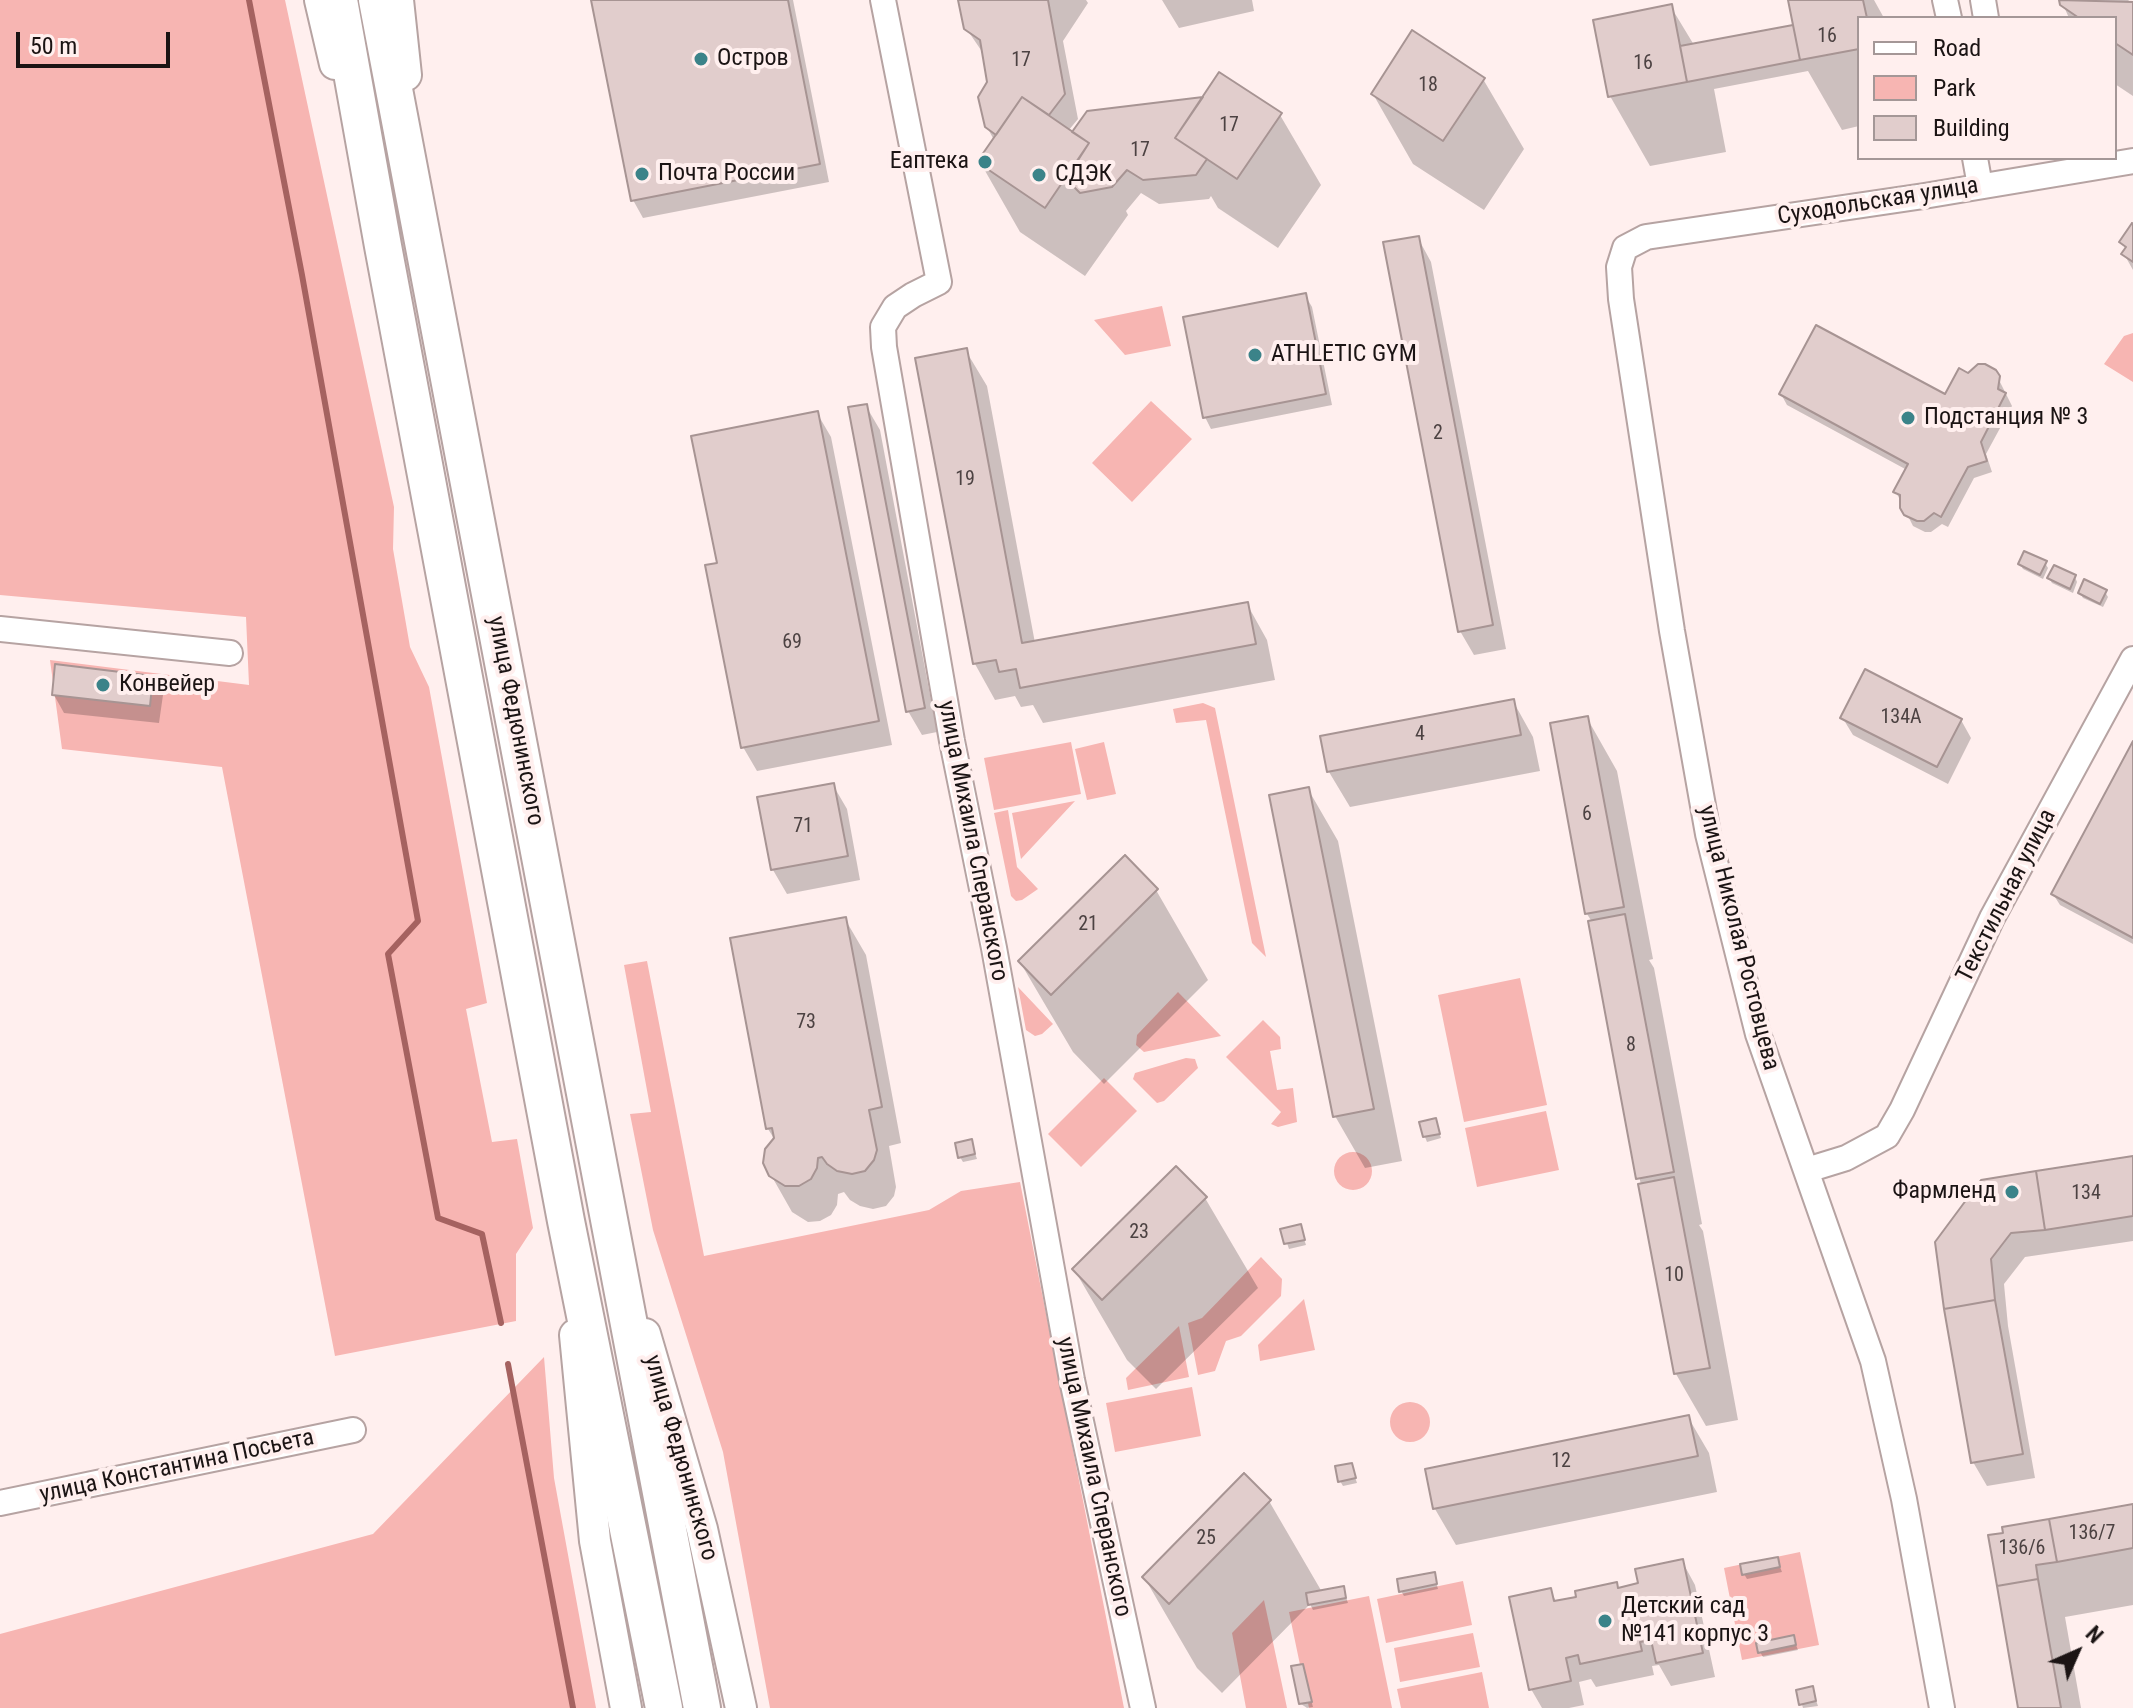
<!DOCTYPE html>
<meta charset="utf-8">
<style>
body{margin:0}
#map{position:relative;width:2133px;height:1708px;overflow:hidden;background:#ffefee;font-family:"Roboto Condensed",sans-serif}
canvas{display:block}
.legend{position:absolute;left:1857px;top:16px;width:260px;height:144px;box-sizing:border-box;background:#ffefee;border:2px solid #a49797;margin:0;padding:10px 14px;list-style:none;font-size:24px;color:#1b1414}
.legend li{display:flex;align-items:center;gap:16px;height:40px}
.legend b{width:40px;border:2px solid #a49797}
.north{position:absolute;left:2037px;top:1612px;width:80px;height:80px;-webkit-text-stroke:6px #ffefee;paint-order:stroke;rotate:45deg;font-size:22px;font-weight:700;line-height:32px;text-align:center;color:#1b1414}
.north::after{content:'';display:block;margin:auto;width:28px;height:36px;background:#1b1414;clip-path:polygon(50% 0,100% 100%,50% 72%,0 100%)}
.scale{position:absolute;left:16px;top:32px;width:154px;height:36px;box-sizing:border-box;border:4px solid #1b1414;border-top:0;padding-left:10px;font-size:24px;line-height:28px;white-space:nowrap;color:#1b1414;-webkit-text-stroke:6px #ffefee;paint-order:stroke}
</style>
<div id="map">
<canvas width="2133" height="1708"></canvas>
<ul class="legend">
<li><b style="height:10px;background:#fff"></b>Road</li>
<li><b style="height:22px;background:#f7b5b2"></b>Park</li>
<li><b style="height:22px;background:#e1cdcc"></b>Building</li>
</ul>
<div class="north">N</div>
<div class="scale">50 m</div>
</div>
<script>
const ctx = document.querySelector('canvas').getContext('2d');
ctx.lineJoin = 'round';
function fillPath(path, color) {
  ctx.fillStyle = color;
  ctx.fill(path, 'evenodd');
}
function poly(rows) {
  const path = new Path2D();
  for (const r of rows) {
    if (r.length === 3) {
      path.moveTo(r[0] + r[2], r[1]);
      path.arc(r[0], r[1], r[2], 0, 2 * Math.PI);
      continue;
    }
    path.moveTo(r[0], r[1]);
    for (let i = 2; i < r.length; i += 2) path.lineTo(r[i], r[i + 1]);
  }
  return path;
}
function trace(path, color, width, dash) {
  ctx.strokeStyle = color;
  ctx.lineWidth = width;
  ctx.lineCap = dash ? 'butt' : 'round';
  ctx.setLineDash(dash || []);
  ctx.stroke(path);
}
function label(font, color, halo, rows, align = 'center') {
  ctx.font = font + ' "Roboto Condensed",sans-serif';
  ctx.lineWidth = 8;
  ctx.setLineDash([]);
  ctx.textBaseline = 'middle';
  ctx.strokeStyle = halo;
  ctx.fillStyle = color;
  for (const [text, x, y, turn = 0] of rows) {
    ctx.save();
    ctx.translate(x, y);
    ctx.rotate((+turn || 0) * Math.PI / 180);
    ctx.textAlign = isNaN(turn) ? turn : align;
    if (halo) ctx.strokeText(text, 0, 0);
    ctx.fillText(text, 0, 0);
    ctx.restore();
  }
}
const green = poly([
 [0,0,285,0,394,507,393,549,410,647,429,687,487,1003,466,1009,492,1142,517,1139,533,1228,516,1254,516,1321,335,1356,222,767,62,749,50,660,249,685,246,617,0,595],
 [1162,306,1171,346,1125,355,1094,320],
 [2133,333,2133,382,2104,364,2124,336],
 [1151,401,1192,439,1132,502,1092,463],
 [1203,703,1215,708,1266,957,1252,943,1206,720,1176,723,1173,709],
 [1071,742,1081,794,994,810,984,758],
 [1104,742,1116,794,1087,800,1075,749],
 [1075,801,1021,859,1012,813],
 [1008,810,1017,867,1038,889,1022,900,1016,901,1011,896,994,813],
 [647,961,704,1256,929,1210,961,1191,1020,1182,1124,1708,770,1708,723,1452,653,1230,630,1114,651,1112,624,965],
 [1520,978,1547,1105,1464,1122,1438,995],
 [1018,987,1053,1024,1042,1034,1035,1036,1026,1030],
 [1178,992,1221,1036,1144,1052,1136,1045,1137,1035],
 [1263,1020,1280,1037,1281,1049,1270,1051,1277,1090,1293,1088,1297,1122,1278,1127,1271,1124,1281,1112,1226,1057],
 [1186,1058,1195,1059,1198,1068,1164,1101,1157,1103,1133,1079,1135,1073],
 [1104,1078,1137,1111,1081,1167,1048,1134],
 [1546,1111,1559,1170,1477,1187,1465,1128],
 [1353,1171,19],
 [1261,1257,1282,1279,1281,1296,1241,1336,1226,1341,1215,1371,1198,1375,1188,1323,1202,1318],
 [1304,1299,1315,1350,1260,1361,1258,1345],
 [1179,1326,1189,1377,1128,1390,1126,1378],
 [544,1357,554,1478,596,1708,0,1708,0,1634,373,1534],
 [1192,1387,1201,1436,1115,1452,1106,1403],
 [1410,1422,20],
 [1800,1552,1819,1645,1742,1660,1724,1568],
 [1463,1581,1472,1625,1386,1643,1377,1599],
 [1369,1596,1392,1708,1309,1708,1289,1612],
 [1264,1600,1287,1708,1246,1708,1232,1633],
 [1473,1633,1480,1667,1400,1682,1394,1648],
 [1482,1672,1489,1708,1401,1708,1397,1689]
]);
const shadow = poly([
 [593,0,793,0,829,182,643,218,633,200],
 [960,0,1086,0,1088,3,1063,41,1078,119,1068,131,1078,138,1280,115,1321,185,1278,248,1218,208,1211,196,1209,199,1159,204,1141,193,1126,211,1128,215,1085,276,1020,232,980,162,994,140,987,127,989,82,985,56,966,28],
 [1162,0,1252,0,1254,11,1179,28],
 [1790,0,1874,0,1884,18,1859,18,1859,126,1842,130,1808,71,1714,89,1726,152,1650,166,1610,96,1671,7,1694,45,1796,34],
 [2061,0,2128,0,2133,4,2133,96,2115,84,2115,18,2069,18],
 [1483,79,1524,149,1484,210,1413,164,1373,94],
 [2133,226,2133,270,2124,254,2126,250,2122,242],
 [1418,238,1431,262,1506,649,1474,655,1460,631],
 [1305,295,1312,307,1332,405,1211,429,1205,417],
 [966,351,987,386,1035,643,1247,604,1267,640,1275,680,1043,723,1033,705,1021,707,1015,696,995,700,975,664,918,360],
 [1995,372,2012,406,1986,454,1992,472,1974,478,1948,527,1942,524,1931,532,1925,532,1913,526,1896,492,1907,470,1787,405,1781,394,1945,397,1968,376],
 [866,406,880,430,937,732,922,735,908,711],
 [817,413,831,437,892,745,757,771,743,747,719,564],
 [2045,563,2048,568,2043,579,2023,569,2020,564],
 [2075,577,2077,582,2073,593,2052,583,2049,578],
 [2105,592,2108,597,2103,607,2083,598,2080,593],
 [152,678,163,695,159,723,64,713,54,695],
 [1513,701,1533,737,1540,771,1350,807,1329,772],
 [1842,717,1961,720,1971,738,1948,784,1853,735],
 [1587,718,1617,771,1653,959,1649,960,1654,968,1702,1224,1699,1225,1703,1231,1738,1420,1706,1426,1676,1374,1592,922,1587,914,1552,725],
 [2133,745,2133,944,2060,905,2053,894],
 [833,785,847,809,860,880,787,894,773,870,760,799],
 [1308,789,1338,841,1402,1161,1365,1168,1335,1116],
 [1156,890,1208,980,1104,1084,1073,1052,1020,962],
 [845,919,866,955,901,1143,889,1146,896,1187,894,1196,886,1206,873,1209,860,1206,850,1200,844,1192,838,1194,837,1205,831,1215,820,1221,808,1222,792,1212,771,1175,775,1140,768,1129],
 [1435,1120,1441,1138,1427,1142,1425,1137],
 [971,1141,977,1159,963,1162,960,1157],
 [2133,1159,2133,1241,2025,1257,2004,1284,2008,1326,2035,1478,1987,1486,1973,1462,1938,1243],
 [1205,1198,1258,1288,1156,1389,1127,1360,1074,1269],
 [1300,1227,1306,1245,1289,1249,1283,1231],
 [1688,1417,1709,1453,1717,1492,1456,1545,1435,1509,1427,1470],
 [1351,1465,1357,1483,1343,1486,1340,1481],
 [1269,1501,1322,1592,1343,1588,1348,1603,1313,1610,1310,1604,1222,1693,1197,1668,1144,1577],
 [2133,1506,2133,1605,2065,1617,2081,1708,2020,1708,1990,1537],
 [1777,1559,1782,1572,1747,1579,1744,1574],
 [1682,1561,1695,1585,1715,1677,1671,1686,1659,1665,1652,1666,1654,1675,1596,1687,1591,1679,1579,1682,1584,1705,1569,1708,1542,1708,1531,1689,1550,1590,1557,1603,1619,1590,1641,1585],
 [1434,1574,1438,1589,1404,1596,1401,1591],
 [1793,1637,1798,1650,1763,1657,1760,1652],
 [1302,1666,1313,1707,1307,1708,1301,1704,1294,1668],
 [1812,1688,1818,1706,1803,1708,1798,1691]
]);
const stream = poly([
 [249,0,302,275,418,921,388,954,438,1218,482,1234,501,1323],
 [508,1364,573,1708]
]);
const building = poly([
 [591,0,788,0,820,164,631,201,591,0],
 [958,0,1048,0,1065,94,1049,115,1022,97,996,135,985,127,978,97,987,82,980,40,964,29,958,0],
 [1788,0,1863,0,1867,18,1859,18,1859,49,1800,60,1788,0],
 [2059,0,2133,2,2133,55,2115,43,2115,18,2079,18,2060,5,2059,0],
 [1672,4,1687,82,1608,97,1593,20,1672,4],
 [1793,25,1800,60,1687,82,1680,46,1793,25],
 [1412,30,1485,78,1443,141,1371,94,1412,30],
 [1219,72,1282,113,1237,179,1175,138,1219,72],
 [1022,97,1089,143,1045,208,977,162,1022,97],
 [1203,97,1175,138,1207,159,1196,175,1143,180,1127,170,1112,187,1080,193,1066,179,1089,143,1072,132,1087,111,1203,97],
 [2132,223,2133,224,2133,262,2121,254,2126,247,2119,242,2132,223],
 [1419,236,1493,625,1458,632,1383,242,1419,236],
 [1306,293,1326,394,1203,418,1183,317,1306,293],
 [1816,325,1945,394,1959,368,1968,373,1978,364,1985,364,1996,370,2000,376,1998,389,2006,393,1981,442,1987,461,1968,467,1941,517,1934,513,1924,521,1917,521,1904,515,1900,508,1900,495,1893,492,1908,464,1779,394,1816,325],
 [967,348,1022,643,1248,602,1256,644,1020,688,1016,669,999,672,996,660,973,664,915,358,967,348],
 [867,404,925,708,906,712,848,407,867,404],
 [818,411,879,721,741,748,705,565,717,563,691,436,818,411],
 [2024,551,2047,561,2040,575,2018,564,2024,551],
 [2054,565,2076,575,2070,589,2047,578,2054,565],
 [2084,579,2107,590,2100,604,2078,593,2084,579],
 [55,664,153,676,150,706,52,695,55,664],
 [1865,669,1962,719,1937,767,1840,718,1865,669],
 [1514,699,1521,735,1327,772,1320,736,1514,699],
 [1588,716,1624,907,1585,914,1550,723,1588,716],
 [2133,741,2133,938,2051,894,2133,741],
 [834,783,848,856,771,870,757,797,834,783],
 [1309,787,1374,1109,1333,1117,1269,795,1309,787],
 [1125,855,1158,889,1051,995,1018,961,1125,855],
 [1625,914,1674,1172,1636,1179,1588,921,1625,914],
 [846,917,882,1107,869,1110,877,1150,874,1160,865,1171,852,1174,837,1171,827,1164,822,1157,818,1158,817,1168,811,1179,799,1186,785,1186,769,1176,763,1163,765,1149,774,1138,772,1128,766,1129,730,938,846,917],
 [1436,1118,1440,1134,1423,1137,1419,1122,1436,1118],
 [972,1139,975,1154,958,1158,955,1143,972,1139],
 [2133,1156,2133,1216,2045,1230,2036,1171,2133,1156],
 [1176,1166,1207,1197,1102,1300,1072,1269,1176,1166],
 [2036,1171,2045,1230,2011,1233,1991,1259,1995,1300,1944,1309,1935,1242,1981,1180,2036,1171],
 [1674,1177,1710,1368,1674,1374,1638,1184,1674,1177],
 [1301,1224,1305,1240,1284,1244,1280,1229,1301,1224],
 [1995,1300,2023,1454,1971,1463,1944,1309,1995,1300],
 [1689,1415,1698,1456,1433,1509,1425,1469,1689,1415],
 [1352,1463,1356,1478,1338,1482,1335,1466,1352,1463],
 [1244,1473,1271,1500,1169,1604,1142,1577,1244,1473],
 [2133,1504,2133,1548,2057,1562,2049,1519,2133,1504],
 [2049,1519,2057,1562,2036,1565,2038,1579,1997,1586,1988,1535,2003,1533,2002,1527,2049,1519],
 [1778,1557,1780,1567,1742,1575,1740,1564,1778,1557],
 [1683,1559,1703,1653,1656,1663,1651,1640,1640,1642,1642,1651,1580,1664,1578,1655,1566,1658,1571,1681,1529,1690,1509,1597,1551,1588,1554,1601,1576,1597,1575,1591,1617,1582,1618,1588,1638,1583,1635,1569,1683,1559],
 [1435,1572,1437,1584,1399,1592,1397,1579,1435,1572],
 [2038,1579,2061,1708,2018,1708,1997,1586,2038,1579],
 [1344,1586,1346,1598,1308,1605,1306,1593,1344,1586],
 [1794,1635,1796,1645,1758,1653,1756,1643,1794,1635],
 [1303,1664,1312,1702,1299,1704,1291,1666,1303,1664],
 [1813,1686,1816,1701,1799,1705,1796,1690,1813,1686]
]);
const minor = poly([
 [883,0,939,282,913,295,895,307,883,327,884,347,952,741,994,948,1072,1380,1143,1708],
 [1945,0,1949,18],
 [1983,0,1986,18],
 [1975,158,1980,186],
 [0,629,230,653],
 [1807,1170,1846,1158,1887,1136,1902,1110,1992,918,2133,659],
 [0,1503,353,1430],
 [1942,1708,1904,1499,1873,1361,1758,1034,1708,834,1672,631,1621,299,1619,267,1625,248,1646,237,1924,196,2133,161]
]);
const major = poly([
 [320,0,335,64],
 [398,0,406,75],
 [645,1334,702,1529,741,1708],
 [575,1335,595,1541,626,1708]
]);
const highway = poly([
 [339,0,383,246,566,1221,664,1708],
 [377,0,702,1708]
]);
const markers = [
 [701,59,8,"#3b8389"],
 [985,162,8,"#3b8389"],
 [642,174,8,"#3b8389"],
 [1039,175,8,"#3b8389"],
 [1255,355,8,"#3b8389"],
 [1908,418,8,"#3b8389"],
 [103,685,8,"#3b8389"],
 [2012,1192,8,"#3b8389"],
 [1605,1621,8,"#3b8389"]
];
const numberNames = [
 ["16",1827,37],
 ["17",1021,61],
 ["16",1643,64],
 ["18",1428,86],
 ["17",1229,126],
 ["17",1140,151],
 ["2",1438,434],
 ["19",965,480],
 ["69",792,643],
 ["134А",1901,718],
 ["4",1420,735],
 ["6",1587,815],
 ["71",803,827],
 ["21",1088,925],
 ["73",806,1023],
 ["8",1631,1046],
 ["134",2086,1194],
 ["23",1139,1233],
 ["10",1674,1276],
 ["12",1561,1462],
 ["136/7",2092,1534],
 ["25",1206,1539],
 ["136/6",2022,1549]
];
const poiNames = [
 ["Остров",717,59],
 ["Еаптека",969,162,"right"],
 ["Почта России",658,174],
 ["СДЭК",1055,175],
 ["ATHLETIC GYM",1271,355],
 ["Подстанция № 3",1924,418],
 ["Конвейер",119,685],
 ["Фармленд",1996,1192,"right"],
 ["Детский сад",1621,1607],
 ["№141 корпус 3",1621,1635]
];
const streetNames = [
 ["Суходольская улица",1878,202,-9],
 ["улица Федюнинского",515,721,79],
 ["улица Михаила Сперанского",972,841,79],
 ["Текстильная улица",2007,896,-63],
 ["улица Николая Ростовцева",1738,938,76],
 ["улица Федюнинского",680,1458,74],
 ["улица Константина Посьета",177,1467,-12],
 ["улица Михаила Сперанского",1093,1477,78]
];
fillPath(green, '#f7b5b2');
fillPath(shadow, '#0003');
trace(stream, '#a56260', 6);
fillPath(building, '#e1cdcc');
trace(building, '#a79493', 2);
trace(minor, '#b6a3a2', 28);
trace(major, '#b6a3a2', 34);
trace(highway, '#b6a3a2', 40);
trace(minor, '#fff', 24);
trace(major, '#fff', 30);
trace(highway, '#fff', 36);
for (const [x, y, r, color] of markers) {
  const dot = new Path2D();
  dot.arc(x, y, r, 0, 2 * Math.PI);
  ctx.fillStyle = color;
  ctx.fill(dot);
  trace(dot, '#ffefee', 3);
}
label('20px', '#4c4242', null, numberNames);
label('24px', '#1b1414', '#ffefee', poiNames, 'left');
label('24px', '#1b1414', '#ffefee', streetNames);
</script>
